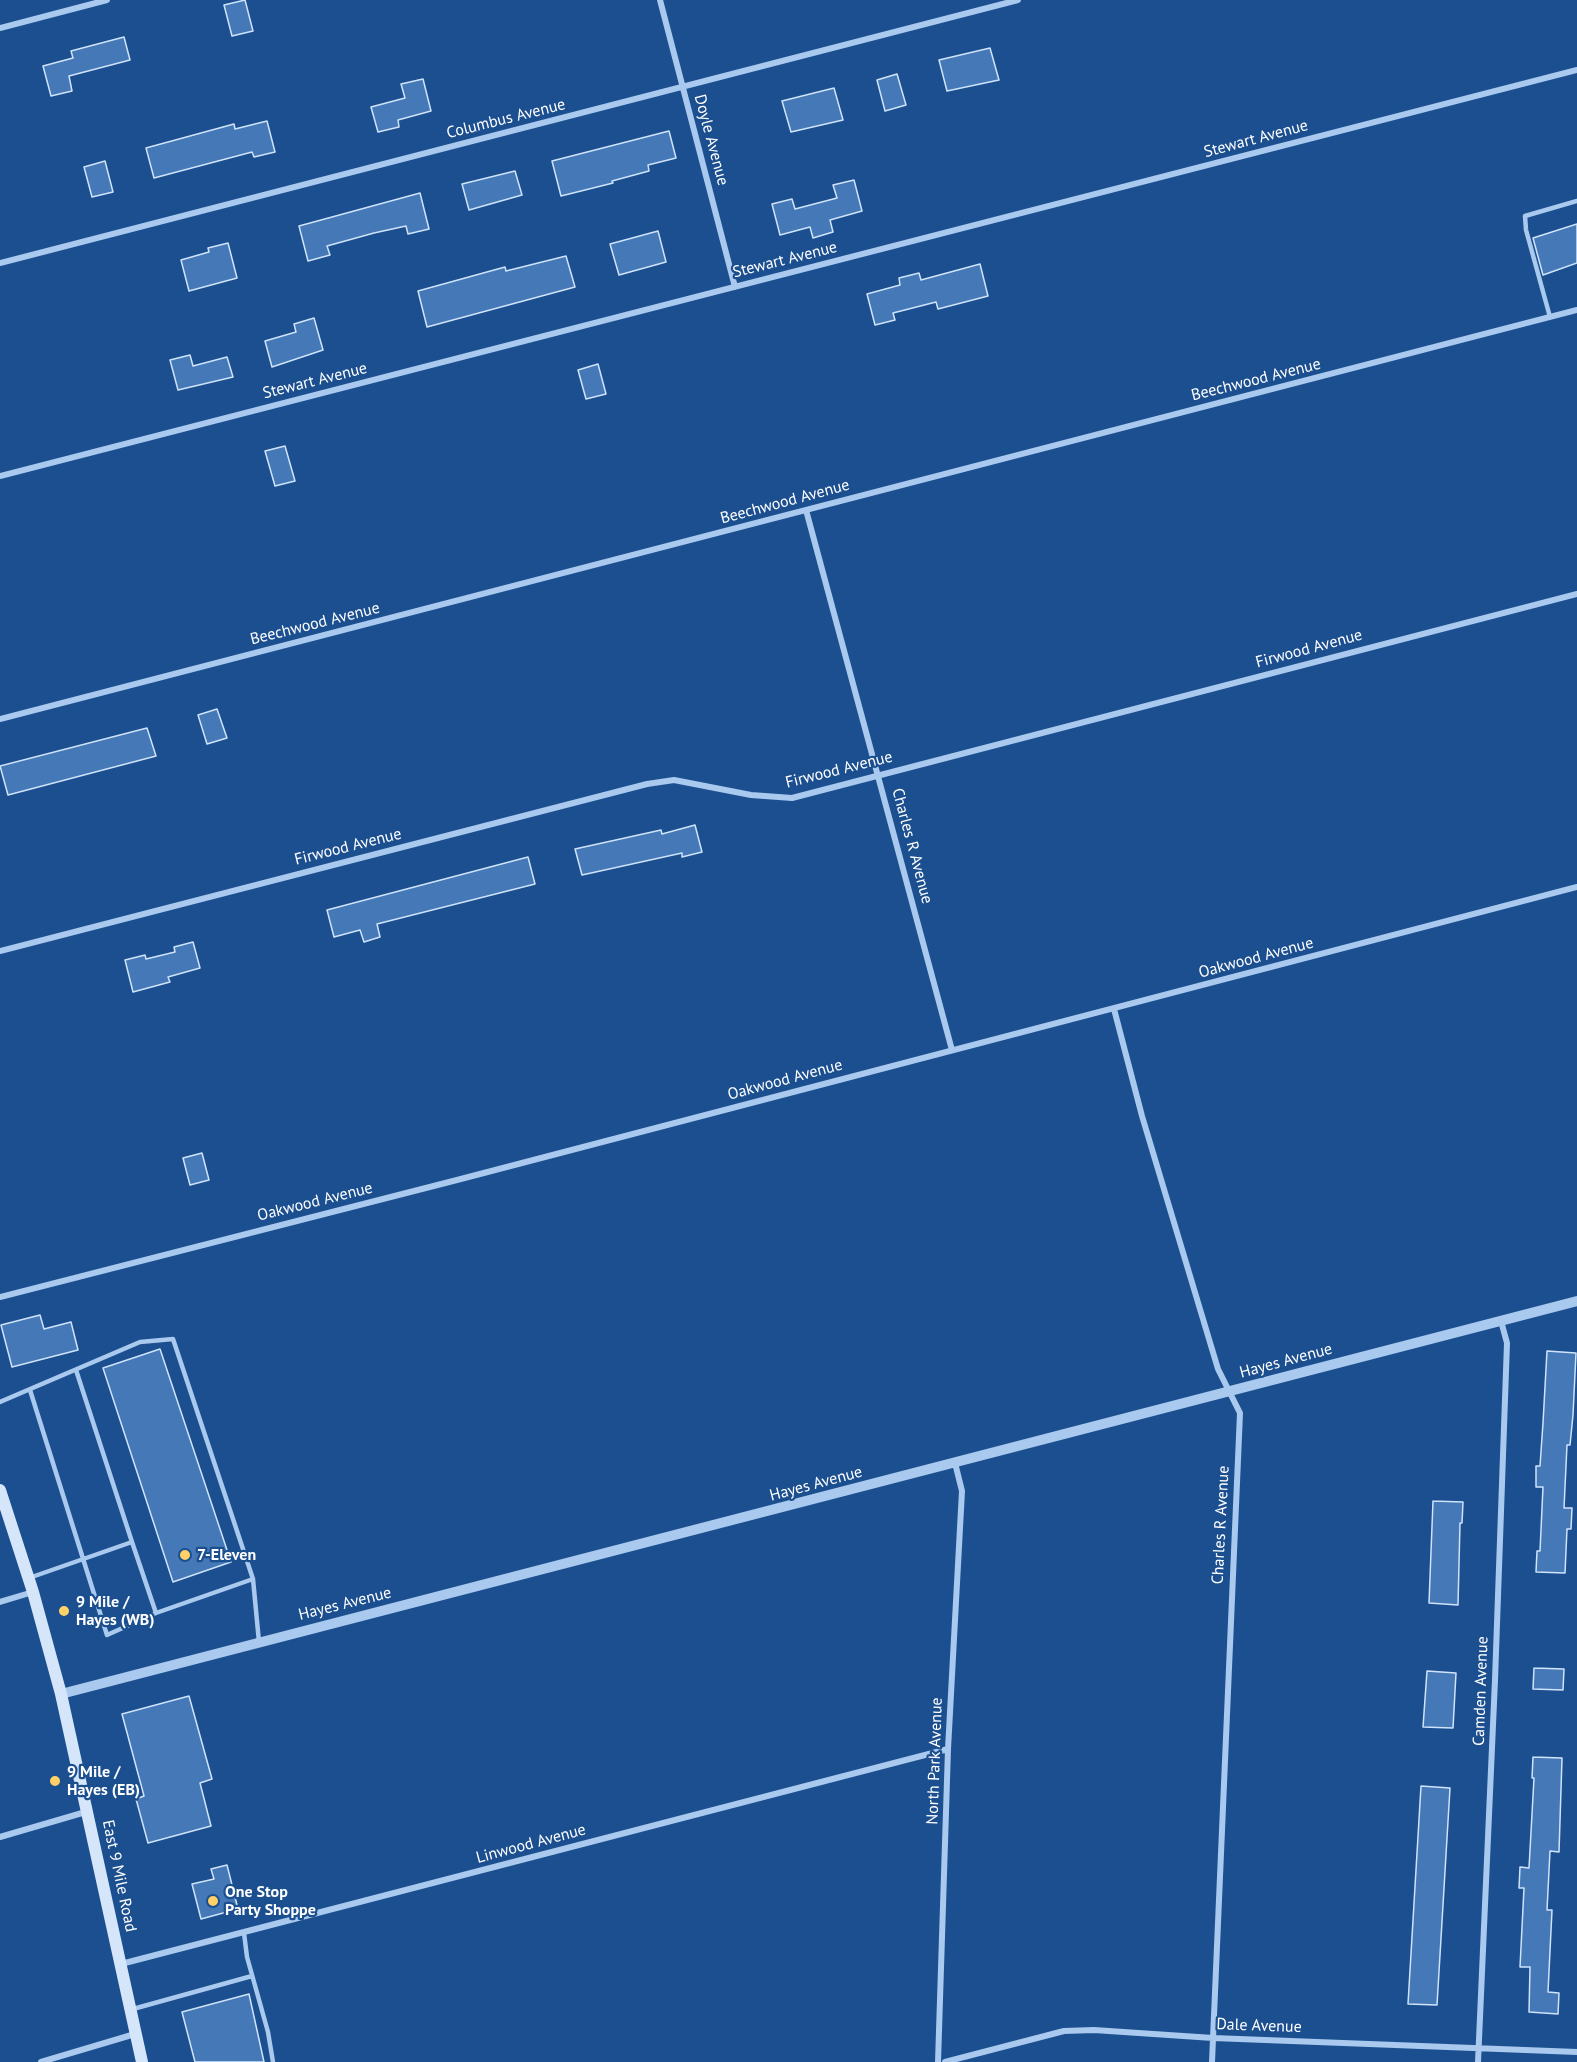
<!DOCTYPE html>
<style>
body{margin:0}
canvas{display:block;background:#1b4f8f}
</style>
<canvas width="1577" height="2062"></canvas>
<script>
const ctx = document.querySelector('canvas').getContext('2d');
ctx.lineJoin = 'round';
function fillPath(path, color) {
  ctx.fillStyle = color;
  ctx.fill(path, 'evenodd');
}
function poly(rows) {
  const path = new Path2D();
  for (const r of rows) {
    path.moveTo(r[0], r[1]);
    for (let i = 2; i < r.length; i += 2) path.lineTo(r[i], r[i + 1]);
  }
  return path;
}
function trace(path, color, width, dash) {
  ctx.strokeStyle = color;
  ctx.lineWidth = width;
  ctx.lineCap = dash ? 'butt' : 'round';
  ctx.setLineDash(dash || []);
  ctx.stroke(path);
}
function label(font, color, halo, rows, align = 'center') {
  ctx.font = font + ' "PT Sans",sans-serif';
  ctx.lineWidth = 4.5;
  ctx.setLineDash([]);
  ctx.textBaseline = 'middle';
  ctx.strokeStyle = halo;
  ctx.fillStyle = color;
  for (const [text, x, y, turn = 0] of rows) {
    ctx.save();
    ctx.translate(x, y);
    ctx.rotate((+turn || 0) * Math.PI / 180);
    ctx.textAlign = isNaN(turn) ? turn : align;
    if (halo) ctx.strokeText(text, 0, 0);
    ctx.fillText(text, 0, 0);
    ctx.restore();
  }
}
const building = poly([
 [245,0,253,31,232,36,224,5,245,0],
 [124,37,130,60,69,76,72,91,51,96,43,66,73,58,71,51,124,37],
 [990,48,999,80,947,91,939,60,990,48],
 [897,74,906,105,885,111,877,80,897,74],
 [423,79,431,111,398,120,399,127,378,132,371,107,405,98,401,84,423,79],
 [834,88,843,120,791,132,782,101,834,88],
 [267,121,275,152,254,157,252,152,154,178,146,148,234,124,235,129,267,121],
 [669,131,676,158,648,165,649,171,612,181,613,183,561,196,552,161,669,131],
 [105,161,113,192,92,197,84,167,105,161],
 [515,171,522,195,469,210,462,184,515,171],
 [854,180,862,211,830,220,833,232,813,238,810,227,780,235,772,204,792,199,795,209,837,198,833,185,854,180],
 [420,193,429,229,408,234,406,226,374,233,327,246,330,255,308,261,299,226,420,193],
 [1577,224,1577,263,1543,275,1533,238,1577,224],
 [658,231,666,262,619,275,610,244,658,231],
 [228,243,237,278,189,291,181,260,209,252,208,248,228,243],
 [566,256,575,287,427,327,418,291,505,267,506,271,566,256],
 [980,264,988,296,938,309,936,302,893,313,895,320,875,325,867,294,900,285,899,278,919,273,921,280,980,264],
 [314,318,323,350,272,367,265,341,296,332,294,324,314,318],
 [190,355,193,366,227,357,233,377,178,390,170,360,190,355],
 [598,364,606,394,586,399,578,370,598,364],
 [285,446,295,481,275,486,265,451,285,446],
 [217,709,227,738,207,744,198,715,217,709],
 [147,728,156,756,8,795,0,766,147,728],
 [695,825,702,852,682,857,682,853,582,875,575,849,661,830,662,834,695,825],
 [528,857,535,884,377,924,380,937,364,942,360,930,334,937,327,910,528,857],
 [193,942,200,968,168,977,170,982,133,992,125,960,145,955,146,959,175,952,174,947,193,942],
 [202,1153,209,1180,190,1185,183,1158,202,1153],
 [40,1315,44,1329,71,1322,78,1350,12,1367,1,1325,40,1315],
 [160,1349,231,1562,173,1582,103,1368,160,1349],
 [1547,1351,1576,1353,1573,1415,1570,1445,1567,1445,1564,1508,1572,1508,1571,1529,1567,1529,1565,1573,1536,1572,1537,1551,1540,1551,1543,1487,1536,1487,1536,1466,1540,1466,1543,1423,1547,1351],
 [1433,1501,1463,1502,1462,1523,1460,1523,1458,1605,1429,1603,1433,1501],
 [1534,1668,1564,1669,1563,1690,1533,1689,1534,1668],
 [1427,1671,1456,1673,1453,1728,1423,1727,1427,1671],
 [189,1696,212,1779,200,1783,211,1826,148,1843,136,1799,144,1796,122,1714,189,1696],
 [1533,1757,1562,1758,1559,1852,1550,1851,1547,1910,1552,1910,1548,1992,1559,1993,1558,2014,1529,2012,1530,1967,1520,1967,1524,1888,1519,1888,1520,1867,1529,1868,1534,1778,1532,1778,1533,1757],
 [1421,1786,1450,1788,1437,2005,1408,2004,1421,1786],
 [227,1865,238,1909,201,1919,192,1884,214,1879,211,1869,227,1865],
 [249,1994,264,2062,195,2062,182,2012,249,1994]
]);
const service = poly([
 [1550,317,1526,230,1525,216,1577,201],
 [76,1370,132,1542],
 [30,1390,107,1635,156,1613],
 [0,1402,140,1342,173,1339,253,1579,156,1613,132,1542,29,1578],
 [253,1579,259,1642],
 [244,1933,247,1957,268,2032,273,2062],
 [133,2009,252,1976]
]);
const minor = poly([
 [660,0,735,287],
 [0,28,107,0],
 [0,263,1018,0],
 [0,476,1577,70],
 [806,510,952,1050],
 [0,719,1577,310],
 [0,951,647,784,674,780,751,795,792,798,1577,594],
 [1114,1009,1142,1116,1218,1369,1240,1413,1212,2062],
 [0,1297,457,1180,1577,887],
 [0,1602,33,1592],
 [0,1837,89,1811],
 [121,1964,948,1749],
 [41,2062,135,2034],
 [938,2062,948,1749,962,1491,955,1463],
 [945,2062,1064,2031,1094,2030,1213,2038,1577,2052],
 [1478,2062,1495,1680,1507,1343,1501,1321]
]);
const tertiary = poly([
 [61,1694,1577,1301]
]);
const secondary = poly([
 [0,1490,33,1592,61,1694,142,2062]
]);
const markers = [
 [185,1555,6,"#ffd166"],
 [64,1611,6,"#ffd166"],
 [55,1781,6,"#ffd166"],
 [213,1901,6,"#ffd166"]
];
const streetNames = [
 ["Columbus Avenue",506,119,-14],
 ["Stewart Avenue",1256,139,-15],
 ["Doyle Avenue",711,140,75],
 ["Stewart Avenue",785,260,-14],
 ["Beechwood Avenue",1256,380,-14],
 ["Stewart Avenue",315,381,-14],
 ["Beechwood Avenue",785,502,-15],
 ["Beechwood Avenue",315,624,-14],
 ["Firwood Avenue",1309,649,-15],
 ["Firwood Avenue",839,770,-14],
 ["Charles R Avenue",912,846,75],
 ["Firwood Avenue",348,847,-14],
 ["Oakwood Avenue",1256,958,-15],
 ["Oakwood Avenue",785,1080,-15],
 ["Oakwood Avenue",315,1202,-14],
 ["Hayes Avenue",1286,1361,-15],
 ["Hayes Avenue",816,1484,-15],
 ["Charles R Avenue",1221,1525,-87],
 ["Hayes Avenue",345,1604,-14],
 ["Camden Avenue",1481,1691,-88],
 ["North Park Avenue",935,1761,-88],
 ["Linwood Avenue",531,1844,-15],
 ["East 9 Mile Road",119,1876,78],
 ["Dale Avenue",1259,2026,2]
];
const poiNames = [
 ["7-Eleven",197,1555],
 ["9 Mile /",76,1602],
 ["Hayes (WB)",76,1620],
 ["9 Mile /",67,1772],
 ["Hayes (EB)",67,1790],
 ["One Stop",225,1892],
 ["Party Shoppe",225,1910]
];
fillPath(building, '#4478b7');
trace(building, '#cfe3fa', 1.5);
trace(service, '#a9c9ee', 4.5);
trace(minor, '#a9c9ee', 6);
trace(tertiary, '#a9c9ee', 10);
trace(secondary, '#d6e6fa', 12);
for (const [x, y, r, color] of markers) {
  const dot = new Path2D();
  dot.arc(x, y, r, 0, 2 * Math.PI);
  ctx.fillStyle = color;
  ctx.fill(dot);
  trace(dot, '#1b4f8f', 2);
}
label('16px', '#fff', '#1b4f8f', streetNames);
label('bold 16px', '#fff', '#1b4f8f', poiNames, 'left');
</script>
